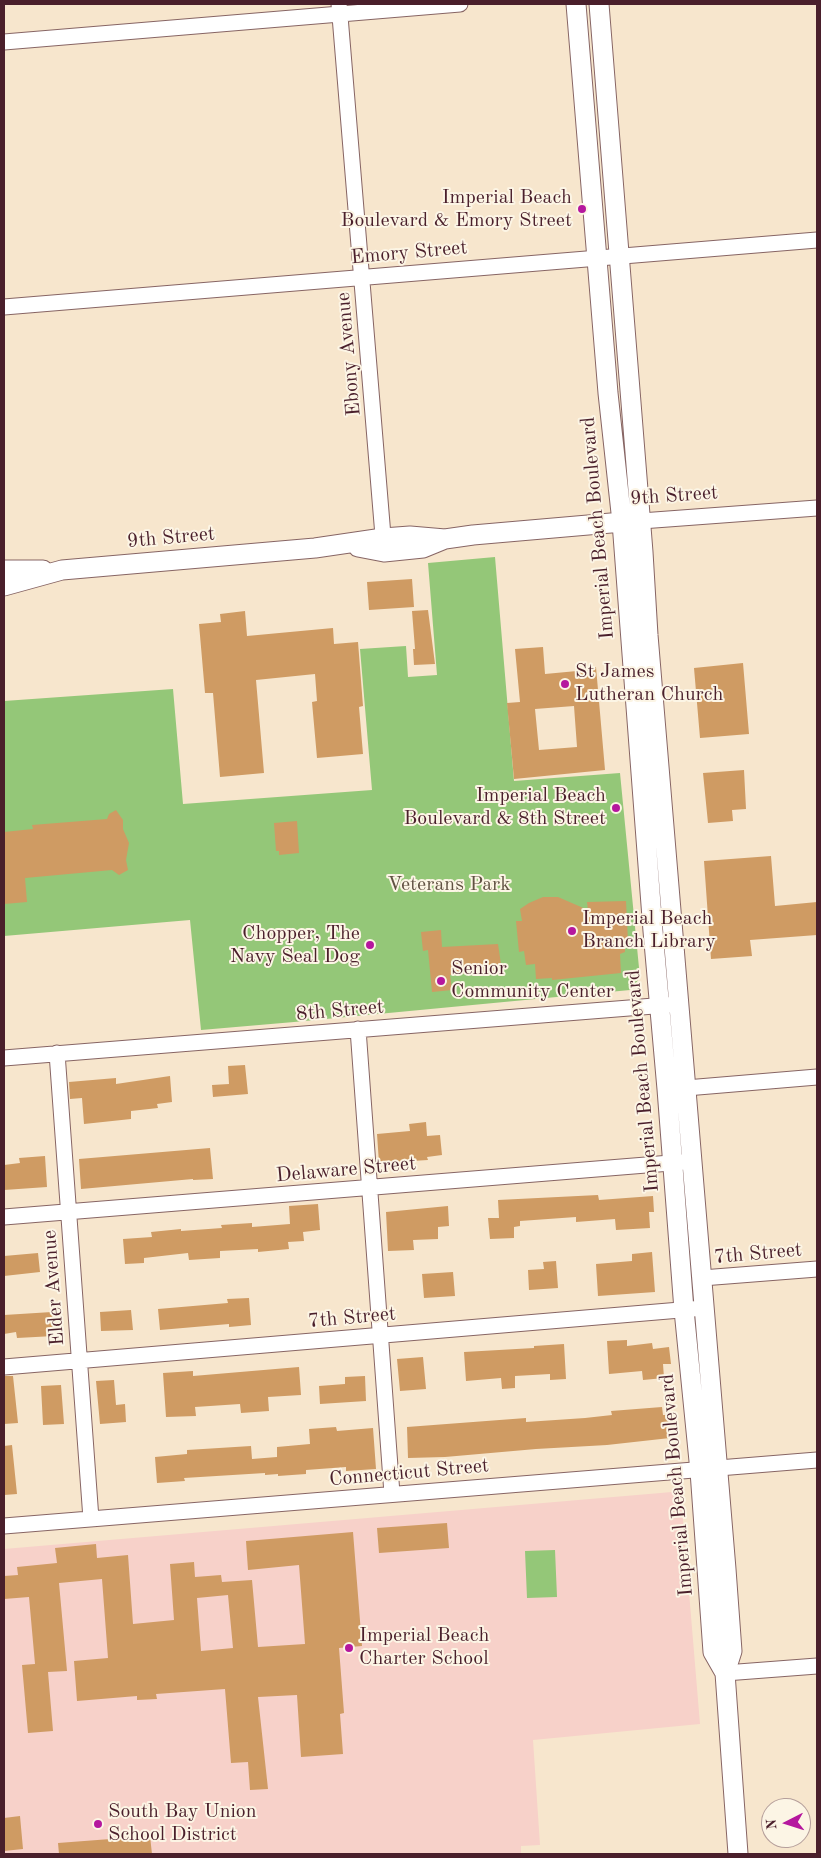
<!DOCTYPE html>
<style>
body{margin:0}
#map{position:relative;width:821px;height:1858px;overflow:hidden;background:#f7e6cd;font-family:"Old Standard TT",serif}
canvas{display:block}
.frame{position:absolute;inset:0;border:5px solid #4a1f2b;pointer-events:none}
.north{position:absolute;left:761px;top:1798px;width:50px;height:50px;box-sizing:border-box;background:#fcf5e5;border:1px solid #b59f9b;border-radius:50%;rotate:265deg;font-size:14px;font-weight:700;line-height:20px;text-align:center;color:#4a1f2b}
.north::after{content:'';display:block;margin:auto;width:18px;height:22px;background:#b5179e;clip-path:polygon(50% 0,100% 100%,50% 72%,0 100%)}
</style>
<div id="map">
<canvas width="821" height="1858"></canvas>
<div class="frame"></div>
<div class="north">N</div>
</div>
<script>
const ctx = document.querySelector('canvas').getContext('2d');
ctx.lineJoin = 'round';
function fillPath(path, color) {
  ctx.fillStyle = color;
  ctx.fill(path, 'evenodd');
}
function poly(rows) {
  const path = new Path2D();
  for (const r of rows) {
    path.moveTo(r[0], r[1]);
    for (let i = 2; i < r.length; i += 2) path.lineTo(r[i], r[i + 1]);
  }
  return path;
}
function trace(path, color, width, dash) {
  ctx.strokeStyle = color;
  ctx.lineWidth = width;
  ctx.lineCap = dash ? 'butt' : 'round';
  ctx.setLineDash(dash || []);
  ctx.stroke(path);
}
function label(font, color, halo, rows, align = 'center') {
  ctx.font = font + ' "Old Standard TT",serif';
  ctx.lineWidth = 4;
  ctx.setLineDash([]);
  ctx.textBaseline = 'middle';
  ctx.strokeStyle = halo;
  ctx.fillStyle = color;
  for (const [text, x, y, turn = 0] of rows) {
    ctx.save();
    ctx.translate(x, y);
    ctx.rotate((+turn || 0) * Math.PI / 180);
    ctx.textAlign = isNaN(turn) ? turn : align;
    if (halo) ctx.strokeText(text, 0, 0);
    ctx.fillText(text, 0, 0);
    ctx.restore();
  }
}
const built = poly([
 [672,1492,681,1496,700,1724,533,1740,540,1845,521,1846,521,1854,4,1854,4,1549]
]);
const green = poly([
 [495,557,514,781,620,773,640,978,630,990,294,1022,201,1030,190,920,4,936,4,701,173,689,183,804,372,790,360,649,406,646,408,677,437,675,428,563],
 [555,1550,557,1597,527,1598,525,1551]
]);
const building = poly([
 [412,579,414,607,369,610,367,582],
 [428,610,435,664,414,665,413,649,415,649,412,611],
 [245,611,247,636,333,628,334,644,358,642,363,706,359,707,363,754,317,758,312,702,317,701,315,674,256,680,264,773,220,777,213,693,205,693,199,624,221,622,220,614],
 [543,647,545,674,577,671,577,669,596,667,605,770,514,779,507,703,520,702,515,649],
 [574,706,577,747,539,750,535,709],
 [743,663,749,734,700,738,694,668],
 [744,770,746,809,732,810,733,821,708,823,703,773],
 [116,810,123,820,123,829,129,843,126,860,128,870,119,875,112,870,25,878,27,902,4,904,4,832,33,829,32,825,107,819,109,814],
 [297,821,299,853,279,855,279,851,276,851,274,823],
 [771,856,775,906,817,902,817,935,750,940,752,956,711,959,704,861],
 [543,897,558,897,588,910,587,902,626,901,628,941,625,942,625,952,620,954,621,973,552,980,552,978,536,979,535,964,526,965,524,951,519,952,516,921,522,921,520,909,529,903],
 [441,930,442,947,498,944,502,971,450,975,452,990,432,992,428,950,423,951,421,932],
 [245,1065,248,1094,213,1097,212,1085,229,1084,228,1066],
 [170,1076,172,1102,157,1104,158,1108,131,1111,131,1119,84,1124,82,1098,70,1099,69,1082,116,1078,116,1084],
 [426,1122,427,1136,440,1135,442,1155,427,1157,428,1160,379,1163,377,1134,410,1131,409,1124],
 [210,1148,213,1179,193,1180,193,1179,81,1189,79,1159],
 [45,1156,47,1187,4,1190,4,1165,20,1163,19,1158],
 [598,1195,599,1200,653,1196,654,1212,649,1212,650,1228,616,1230,615,1219,576,1222,576,1217,520,1221,520,1226,514,1227,514,1238,490,1239,488,1218,499,1218,498,1200],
 [318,1204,320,1230,303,1232,304,1241,288,1242,289,1249,258,1252,258,1249,220,1251,220,1258,189,1260,188,1253,144,1258,144,1263,125,1264,123,1239,152,1237,151,1232,181,1229,181,1231,222,1228,221,1225,252,1223,252,1227,290,1224,289,1206],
 [448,1206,449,1226,438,1227,438,1239,413,1240,414,1250,388,1251,386,1212],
 [652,1252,655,1292,598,1296,596,1264,632,1261,632,1254],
 [38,1253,40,1272,4,1276,4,1256],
 [556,1261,558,1288,529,1290,528,1270,544,1269,543,1262],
 [453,1272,455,1296,424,1298,422,1274],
 [249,1298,251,1325,229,1327,229,1324,160,1330,158,1309,228,1303,227,1299],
 [131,1310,133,1330,101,1331,100,1312],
 [52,1312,54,1336,17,1338,16,1332,4,1334,4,1315],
 [627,1340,627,1346,652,1343,653,1349,669,1347,671,1364,663,1364,664,1378,643,1380,642,1371,609,1374,607,1341],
 [564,1344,566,1379,550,1380,550,1374,515,1376,515,1388,502,1389,501,1378,466,1381,464,1352,534,1348,534,1346],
 [423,1357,426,1389,400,1391,397,1359],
 [299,1367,301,1395,268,1397,269,1411,241,1413,240,1404,195,1407,196,1416,166,1417,163,1373,193,1371,193,1376],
 [4,1376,13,1376,18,1423,4,1424],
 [365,1376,366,1401,320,1404,319,1386,345,1384,345,1377],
 [114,1380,116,1405,125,1404,126,1422,100,1424,96,1381],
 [61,1385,64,1424,43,1425,41,1386],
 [662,1407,663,1415,668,1415,670,1438,607,1445,536,1449,445,1457,408,1458,407,1427,526,1418,526,1422,585,1418,612,1415,611,1411],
 [336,1427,337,1431,373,1428,376,1469,346,1471,346,1467,306,1470,306,1474,278,1476,278,1474,265,1475,265,1473,184,1478,185,1481,157,1483,155,1457,187,1454,187,1450,251,1446,252,1459,277,1457,277,1447,310,1444,309,1429],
 [12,1445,17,1494,4,1495,4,1446],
 [447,1523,449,1548,379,1553,377,1528],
 [353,1532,362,1646,339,1648,344,1713,340,1714,343,1754,301,1757,297,1695,258,1697,268,1789,250,1790,248,1762,231,1763,225,1689,156,1694,157,1699,137,1700,137,1696,77,1701,74,1661,108,1658,102,1579,59,1583,67,1671,48,1672,53,1731,28,1733,22,1665,35,1664,29,1597,4,1599,4,1576,18,1575,17,1567,57,1563,55,1548,96,1544,97,1558,128,1555,133,1624,174,1620,170,1564,194,1562,195,1577,221,1575,222,1582,252,1580,258,1647,305,1644,299,1565,248,1570,246,1541],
 [228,1595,233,1648,201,1651,197,1598],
 [20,1816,23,1849,4,1851,4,1818],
 [150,1836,152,1854,59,1854,58,1843]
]);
const minor = poly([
 [339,4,384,548],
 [4,42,460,4],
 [4,307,817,240],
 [641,521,817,508],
 [358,1029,392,1494],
 [57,1053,91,1519],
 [4,1058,679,1004],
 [686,1088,817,1077],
 [4,1217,683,1162],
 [702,1278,817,1269],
 [4,1367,704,1308],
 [4,1526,817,1460],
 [725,1673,817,1666]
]);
const major = poly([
 [576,4,608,393,622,522,653,931,667,1089,684,1310,700,1471,713,1652,725,1673],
 [599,4,643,552,648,635,726,1569,732,1651,725,1673,738,1854],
 [358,547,384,552,423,548,445,539,473,535,634,521],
 [4,570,43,570],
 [4,586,62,570,315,548,383,538,410,536,445,539]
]);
const markers = [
 [582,209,5,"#b5179e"],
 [565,684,5,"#b5179e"],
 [616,808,5,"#b5179e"],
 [572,931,5,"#b5179e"],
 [370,945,5,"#b5179e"],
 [441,981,5,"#b5179e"],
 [349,1648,5,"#b5179e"],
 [98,1824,5,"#b5179e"]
];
const poiNames = [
 ["Imperial Beach",572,198,"right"],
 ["Boulevard & Emory Street",572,221,"right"],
 ["St James",575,672],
 ["Lutheran Church",575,695],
 ["Imperial Beach",606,796,"right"],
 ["Boulevard & 8th Street",606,819,"right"],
 ["Imperial Beach",582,919],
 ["Branch Library",582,942],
 ["Chopper, The",360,934,"right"],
 ["Navy Seal Dog",360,957,"right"],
 ["Senior",451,969],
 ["Community Center",451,992],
 ["Imperial Beach",359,1636],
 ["Charter School",359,1659],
 ["South Bay Union",108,1812],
 ["School District",108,1835]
];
const streetNames = [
 ["Emory Street",409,253,-5],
 ["Ebony Avenue",349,354,-95],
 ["9th Street",674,496,-4],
 ["Imperial Beach Boulevard",598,528,-95],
 ["9th Street",171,538,-5],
 ["8th Street",340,1011,-5],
 ["Imperial Beach Boulevard",643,1081,-95],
 ["Delaware Street",346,1170,-5],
 ["7th Street",758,1254,-5],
 ["Elder Avenue",54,1288,-94],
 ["7th Street",352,1318,-5],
 ["Connecticut Street",409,1473,-5],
 ["Imperial Beach Boulevard",677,1485,-95]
];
const parkNames = [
 ["Veterans Park",449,885]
];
fillPath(built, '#f7d1c9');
fillPath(green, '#94c778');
fillPath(building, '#cf9b63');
trace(minor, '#876564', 17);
trace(major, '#876564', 21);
trace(minor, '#fff', 15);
trace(major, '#fff', 19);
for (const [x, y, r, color] of markers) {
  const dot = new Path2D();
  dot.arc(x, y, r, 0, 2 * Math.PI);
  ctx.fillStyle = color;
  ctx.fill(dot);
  trace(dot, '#fcf5e5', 2);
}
label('20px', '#4a1f2b', '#fcf5e5', poiNames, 'left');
label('20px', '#4a1f2b', '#fcf5e5', streetNames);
label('20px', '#605142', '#fcf5e5', parkNames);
</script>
